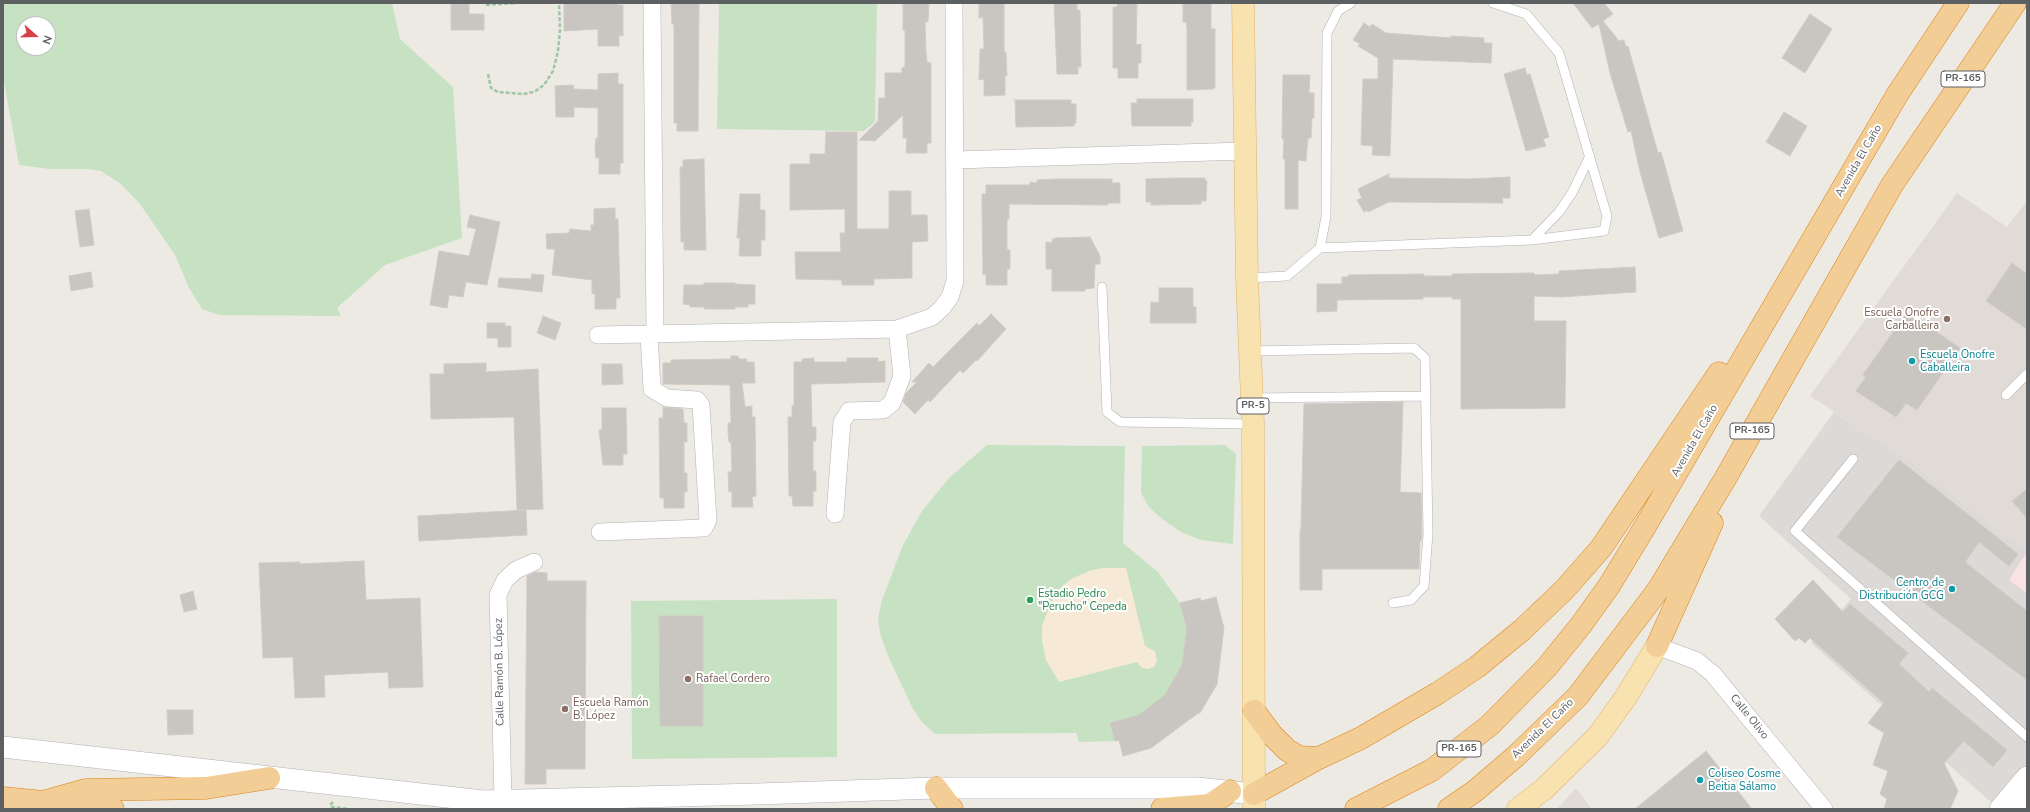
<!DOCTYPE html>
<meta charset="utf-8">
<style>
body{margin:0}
#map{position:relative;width:2030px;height:812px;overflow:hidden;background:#edeae4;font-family:"Nunito Sans",sans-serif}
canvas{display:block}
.frame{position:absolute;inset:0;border:4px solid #5c6063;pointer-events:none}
.north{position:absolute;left:16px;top:16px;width:40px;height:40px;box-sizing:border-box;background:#fff;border:1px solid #bebfc1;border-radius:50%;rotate:110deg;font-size:11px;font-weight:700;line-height:16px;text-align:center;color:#5c6063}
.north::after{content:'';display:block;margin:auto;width:14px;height:18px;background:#d74048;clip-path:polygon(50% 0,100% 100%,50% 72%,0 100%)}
</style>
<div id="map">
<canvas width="2030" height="812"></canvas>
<div class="frame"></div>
<div class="north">N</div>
</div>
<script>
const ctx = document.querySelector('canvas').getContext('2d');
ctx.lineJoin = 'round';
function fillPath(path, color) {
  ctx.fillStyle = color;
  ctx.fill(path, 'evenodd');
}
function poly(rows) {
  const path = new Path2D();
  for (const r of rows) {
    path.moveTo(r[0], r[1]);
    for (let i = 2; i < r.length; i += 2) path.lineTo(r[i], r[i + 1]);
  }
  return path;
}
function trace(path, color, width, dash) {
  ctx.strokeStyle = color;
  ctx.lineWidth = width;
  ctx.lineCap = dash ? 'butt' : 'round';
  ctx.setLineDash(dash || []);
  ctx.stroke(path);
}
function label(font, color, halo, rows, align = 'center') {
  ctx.font = font + ' "Nunito Sans",sans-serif';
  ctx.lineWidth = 4;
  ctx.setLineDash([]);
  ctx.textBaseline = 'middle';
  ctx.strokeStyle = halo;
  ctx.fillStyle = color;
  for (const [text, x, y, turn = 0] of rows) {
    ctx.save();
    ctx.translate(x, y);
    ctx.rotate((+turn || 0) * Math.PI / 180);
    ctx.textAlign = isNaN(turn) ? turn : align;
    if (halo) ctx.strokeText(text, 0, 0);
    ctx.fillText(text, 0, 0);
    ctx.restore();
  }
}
const industrial = poly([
 [1834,412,1903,456,2027,552,2009,580,2027,593,2027,764,1992,803,1811,643,1851,599,1759,516]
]);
const education = poly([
 [1957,193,2007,227,2027,201,2027,552,1903,456,1810,396],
 [1576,788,1592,809,1557,809]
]);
const medical = poly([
 [2027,552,2027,593,2009,580]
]);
const green = poly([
 [3,3,392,3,400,39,453,87,462,238,385,265,337,308,341,316,219,315,202,309,189,288,175,255,140,204,121,184,101,171,87,169,49,169,19,165,3,76],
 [24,24,48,24,48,48,24,48],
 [719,3,877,3,875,122,864,131,717,129],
 [987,445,1125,446,1123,543,1158,572,1180,603,1200,598,1202,601,1216,597,1224,628,1217,685,1200,714,1195,712,1191,718,1151,748,1123,756,1119,741,1079,742,1076,733,935,734,921,721,912,707,887,654,880,633,878,618,882,600,903,545,922,511,950,477],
 [1225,445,1236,454,1233,544,1201,540,1181,532,1162,519,1149,507,1141,493,1142,446],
 [837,599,837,757,632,759,631,601]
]);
const sand = poly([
 [1103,568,1126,568,1145,646,1155,651,1157,661,1154,667,1147,669,1141,667,1137,662,1059,682,1046,660,1042,641,1042,626,1050,604,1059,589,1071,579,1089,571]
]);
const building = poly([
 [564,3,618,3,618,5,623,5,623,36,619,35,619,46,598,46,598,29,564,31,564,3],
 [671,3,699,3,698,131,677,131,677,123,674,123,674,24,672,24,671,3],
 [903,3,929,3,928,22,925,22,926,53,927,62,931,63,931,143,927,143,927,153,906,153,907,138,903,138,903,115,875,141,859,140,878,121,879,98,885,98,885,73,902,73,902,68,905,67,905,30,903,30,903,3],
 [979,3,1004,3,1004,52,1006,52,1007,76,1005,76,1005,95,984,96,984,79,979,80,980,49,984,49,983,17,979,18,979,3],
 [1054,3,1077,3,1077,10,1080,10,1081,67,1078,67,1078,74,1057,74,1054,3],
 [1117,3,1137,3,1136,45,1141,44,1141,63,1138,63,1138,78,1118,78,1118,68,1113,68,1113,7,1117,7,1117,3],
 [1183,3,1211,3,1211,29,1215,29,1215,88,1212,89,1187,90,1187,28,1186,22,1183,22,1183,3],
 [1573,3,1604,3,1613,14,1603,21,1619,41,1624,40,1626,47,1628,46,1658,153,1661,152,1683,231,1659,238,1640,172,1631,131,1628,132,1610,73,1599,24,1592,28,1573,3],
 [451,4,469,4,469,14,484,14,484,30,451,30,451,4],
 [1810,14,1832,29,1805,73,1782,58,1810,14],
 [1364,23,1370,27,1372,24,1386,33,1451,38,1451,36,1484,38,1484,43,1492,43,1491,63,1393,59,1390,156,1372,155,1373,146,1361,145,1363,79,1378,79,1378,58,1358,46,1360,44,1353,40,1364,23],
 [1525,68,1527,75,1530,74,1549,137,1543,139,1546,146,1526,151,1504,74,1525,68],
 [618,73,618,84,623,84,623,163,620,163,620,174,599,174,599,158,596,158,595,148,596,138,598,138,598,108,574,107,574,117,556,117,555,86,573,85,574,89,598,90,598,74,618,73],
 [1283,75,1310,75,1309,93,1314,93,1314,118,1312,118,1311,138,1308,138,1306,161,1298,160,1298,209,1285,209,1285,159,1283,159,1284,139,1282,139,1283,75],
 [1137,99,1193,99,1193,122,1191,122,1191,126,1132,126,1131,103,1137,103,1137,99],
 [1015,100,1071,100,1071,104,1076,104,1076,123,1074,123,1074,126,1016,127,1015,100],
 [1784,112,1807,126,1790,156,1766,142,1784,112],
 [826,132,857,132,857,229,889,229,889,191,911,191,911,215,927,215,928,241,912,242,912,278,874,279,874,285,842,285,842,280,796,279,795,252,841,252,840,233,845,233,845,209,790,210,790,164,810,164,810,154,825,154,826,132],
 [704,159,706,250,684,250,684,242,681,242,680,167,683,167,683,160,704,159],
 [1389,174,1389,178,1468,179,1510,177,1510,198,1502,198,1503,203,1389,202,1368,212,1367,210,1364,212,1357,200,1362,198,1358,189,1389,174],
 [1177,178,1205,178,1205,181,1207,181,1206,201,1201,201,1201,204,1151,205,1151,202,1146,202,1146,179,1177,178],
 [1056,179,1112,179,1112,183,1120,183,1120,203,1108,203,1108,205,1009,204,1009,219,1007,219,1007,250,1010,250,1010,269,1007,269,1007,285,986,285,986,274,983,275,982,206,982,194,986,194,986,185,1030,185,1030,182,1037,183,1037,180,1056,179],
 [740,194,760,194,760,210,765,210,765,240,761,240,761,256,739,256,740,238,737,238,740,194],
 [615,208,615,219,618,219,620,298,616,298,616,309,595,309,595,293,592,294,592,280,552,275,555,249,547,249,546,234,569,233,570,229,591,231,591,225,594,225,594,209,615,208],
 [89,209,94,245,80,247,75,211,89,209],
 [470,215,500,222,487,285,466,282,463,297,449,295,447,308,430,305,439,251,469,256,476,229,467,227,470,215],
 [1090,237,1100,256,1100,264,1095,264,1094,288,1085,289,1085,291,1052,291,1052,269,1046,269,1046,242,1052,243,1052,239,1055,239,1055,238,1090,237],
 [2012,263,2027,274,2027,329,1986,301,2012,263],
 [1635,267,1636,292,1561,297,1534,296,1534,321,1566,321,1565,408,1461,409,1461,299,1452,299,1452,297,1423,297,1423,299,1337,300,1337,311,1317,312,1317,284,1342,284,1342,277,1348,277,1348,275,1424,274,1424,276,1452,276,1452,274,1534,273,1534,275,1559,274,1559,271,1635,267],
 [91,272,93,287,71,291,69,276,91,272],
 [532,274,544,275,542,292,498,287,499,278,531,279,532,274],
 [704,283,735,283,735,284,755,285,755,304,748,304,748,307,735,307,735,309,704,309,704,307,690,307,690,305,683,304,684,285,704,285,704,283],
 [1159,288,1193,288,1193,307,1196,307,1196,323,1150,323,1151,302,1159,303,1159,288],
 [1907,312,1960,348,1917,410,1906,403,1896,417,1856,391,1866,377,1863,375,1907,312],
 [991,314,1006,329,977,361,976,360,963,373,960,370,930,402,928,400,915,414,903,402,906,393,917,382,912,382,929,363,933,367,977,323,979,326,991,314],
 [543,316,561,323,555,340,537,333,543,316],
 [487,323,505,323,505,326,511,326,511,347,498,347,498,338,487,338,487,323],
 [731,356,738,356,739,359,747,359,746,362,754,362,755,383,742,383,745,407,752,406,752,417,755,417,756,496,752,497,753,507,732,507,732,491,729,492,728,472,732,472,731,442,729,442,728,432,728,423,731,423,730,385,663,384,663,363,671,363,671,360,731,359,731,356],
 [814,358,814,362,847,362,847,358,878,358,878,362,885,361,885,382,811,384,812,427,816,427,816,441,813,441,813,471,816,471,816,491,813,491,813,506,793,506,792,496,789,496,788,417,792,417,792,406,794,406,794,362,802,362,802,359,814,358],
 [486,363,486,372,538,369,543,509,517,510,514,417,431,419,430,374,444,374,444,364,486,363],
 [602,364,622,364,623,384,602,385,602,364],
 [1403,402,1400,492,1421,493,1422,534,1421,541,1420,541,1419,569,1322,569,1322,590,1300,590,1300,529,1301,529,1304,404,1403,402],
 [663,407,683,409,684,423,687,423,687,442,684,442,684,473,687,473,687,492,684,492,684,508,664,508,664,498,660,498,659,418,663,418,663,407],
 [602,408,626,408,627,454,623,454,623,465,603,465,599,430,602,430,602,408],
 [1899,460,2018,554,2009,566,1979,542,1965,562,2027,611,2027,680,1837,537,1899,460],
 [2027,489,2027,518,2012,501,2027,489],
 [526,510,527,535,419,541,418,516,526,510],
 [364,561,366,600,420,598,423,687,389,688,388,672,324,675,325,697,295,698,293,657,263,658,259,563,300,562,300,564,364,561],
 [535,572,547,573,547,581,586,581,585,769,546,769,546,784,525,784,527,576,535,572],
 [1813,580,1843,612,1850,604,1908,653,1899,664,1929,692,1932,688,2007,750,1993,767,1964,741,1944,763,1958,791,1950,809,1884,809,1887,799,1880,794,1888,771,1873,765,1884,733,1868,723,1884,703,1810,638,1805,643,1799,638,1795,641,1775,619,1813,580],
 [193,591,197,609,184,612,180,595,193,591],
 [1216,597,1224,628,1217,684,1201,711,1151,748,1123,756,1119,740,1115,741,1110,723,1139,715,1165,695,1182,665,1187,629,1180,603,1200,598,1201,601,1216,597],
 [659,616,703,616,703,726,660,726,659,616],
 [167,710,193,710,193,734,168,735,167,710],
 [1706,751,1752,809,1635,809,1706,751]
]);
const path = poly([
 [486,5,517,3],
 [488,74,491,88,498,92,523,94,534,92,544,85,553,71,558,51,560,30,559,3],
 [333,802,330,805,332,807,349,809]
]);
const service = poly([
 [1532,240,1559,212,1572,193,1590,156],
 [1320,248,1532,240,1604,231,1607,216,1559,53,1526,14,1493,3],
 [1247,278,1287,276,1320,248,1326,217,1327,33,1338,11,1351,3],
 [1102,287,1107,412,1120,422,1253,424],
 [1250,351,1414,348,1425,358,1428,534,1424,586,1411,600,1393,603],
 [2006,395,2027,374],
 [1252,398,1426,396],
 [1853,459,1795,531,2027,737]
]);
const minor = poly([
 [652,3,655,334],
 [955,160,1244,151],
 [598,335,897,329,932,317,942,308,950,297,955,281,954,3],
 [835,514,842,422,849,411,883,410,892,403,902,376,897,329],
 [600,532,704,528,708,520,701,405,697,400,667,398,652,389,649,334],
 [1657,646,1697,661,1713,674,1824,809],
 [503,800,498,595,505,580,516,570,534,562]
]);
const tertiary = poly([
 [3,747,483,801,757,794,936,788,1197,788,1254,794],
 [2000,809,2027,777],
 [2021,809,2027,803]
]);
const primary = poly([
 [1243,3,1247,278,1253,424,1254,809],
 [1518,809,1544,789,1598,736,1626,697,1657,646]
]);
const motorway = poly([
 [1657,646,1712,523],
 [1254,711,1272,735,1287,750,1299,757,1319,758],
 [936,788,952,809],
 [1254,794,1319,758,1361,738,1438,693,1477,667,1522,630,1565,589,1601,548,1719,373],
 [3,798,113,809],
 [46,801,85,790,206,788,269,778],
 [1162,809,1210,805,1230,791],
 [1356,809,1432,770,1490,725,1547,667,1581,625,1609,586,1646,525,1897,95,1958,3],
 [1449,809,1475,791,1516,756,1578,696,1658,590,1725,479,1892,185,2015,3]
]);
const markers = [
 [1947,319,4,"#8d6e63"],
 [1912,361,4,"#0f9aa8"],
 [1952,589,4,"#0f9aa8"],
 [1030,600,4,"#2e9e5b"],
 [688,679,4,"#8d6e63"],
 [565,709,4,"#8d6e63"],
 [1700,780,4,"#0f9aa8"]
];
const shields = [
 [1963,79,44],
 [1253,406,32],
 [1752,431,44],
 [1459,749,44]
];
const shieldNames = [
 ["PR-165",1963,79],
 ["PR-5",1253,406],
 ["PR-165",1752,431],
 ["PR-165",1459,749]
];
const streetNames = [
 ["Avenida El Caño",1859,161,-60],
 ["Avenida El Caño",1695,441,-60],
 ["Calle Ramón B. López",500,672,-91],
 ["Calle Olivo",1749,717,51],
 ["Avenida El Caño",1543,729,-44]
];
const educationNames = [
 ["Escuela Onofre",1939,313,"right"],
 ["Carballeira",1939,326,"right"],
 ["Rafael Cordero",696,679],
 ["Escuela Ramón",573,703],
 ["B. López",573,716]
];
const cultureNames = [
 ["Escuela Onofre",1920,355],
 ["Caballeira",1920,368],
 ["Centro de",1944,583,"right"],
 ["Distribución GCG",1944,596,"right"],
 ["Coliseo Cosme",1708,774],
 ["Beitia Sálamo",1708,787]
];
const leisureNames = [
 ["Estadio Pedro",1038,594],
 ["\"Perucho\" Cepeda",1038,607]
];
fillPath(industrial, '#dcd9d6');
fillPath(education, '#e0dbd6');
fillPath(medical, '#f8e2e3');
fillPath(green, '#c7e2c3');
fillPath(sand, '#f6ead6');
fillPath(building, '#c9c5c1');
trace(building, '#d1cbc3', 1);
trace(service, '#afb2b5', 10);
trace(minor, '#afb2b5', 18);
trace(tertiary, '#afb2b5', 22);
trace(primary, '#e3b067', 23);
trace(motorway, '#da8317', 23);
trace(path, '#9fc5a4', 2.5, [4, 2]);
trace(service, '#fff', 9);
trace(minor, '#fff', 17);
trace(tertiary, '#fff', 21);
trace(primary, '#f7e2b0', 22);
trace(motorway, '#f2ce96', 22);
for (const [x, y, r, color] of markers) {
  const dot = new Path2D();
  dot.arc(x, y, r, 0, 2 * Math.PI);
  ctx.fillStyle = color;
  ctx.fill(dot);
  trace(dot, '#fff', 1.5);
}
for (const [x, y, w] of shields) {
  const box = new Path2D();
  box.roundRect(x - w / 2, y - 8, w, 16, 3);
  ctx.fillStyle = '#fff';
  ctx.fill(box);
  trace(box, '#5c6063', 1);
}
label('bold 10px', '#5c6063', null, shieldNames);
label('11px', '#5c6063', '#fff', streetNames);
label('11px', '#785e54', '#fff', educationNames, 'left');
label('11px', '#0d838f', '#fff', cultureNames, 'left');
label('11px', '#27864d', '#fff', leisureNames, 'left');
</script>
